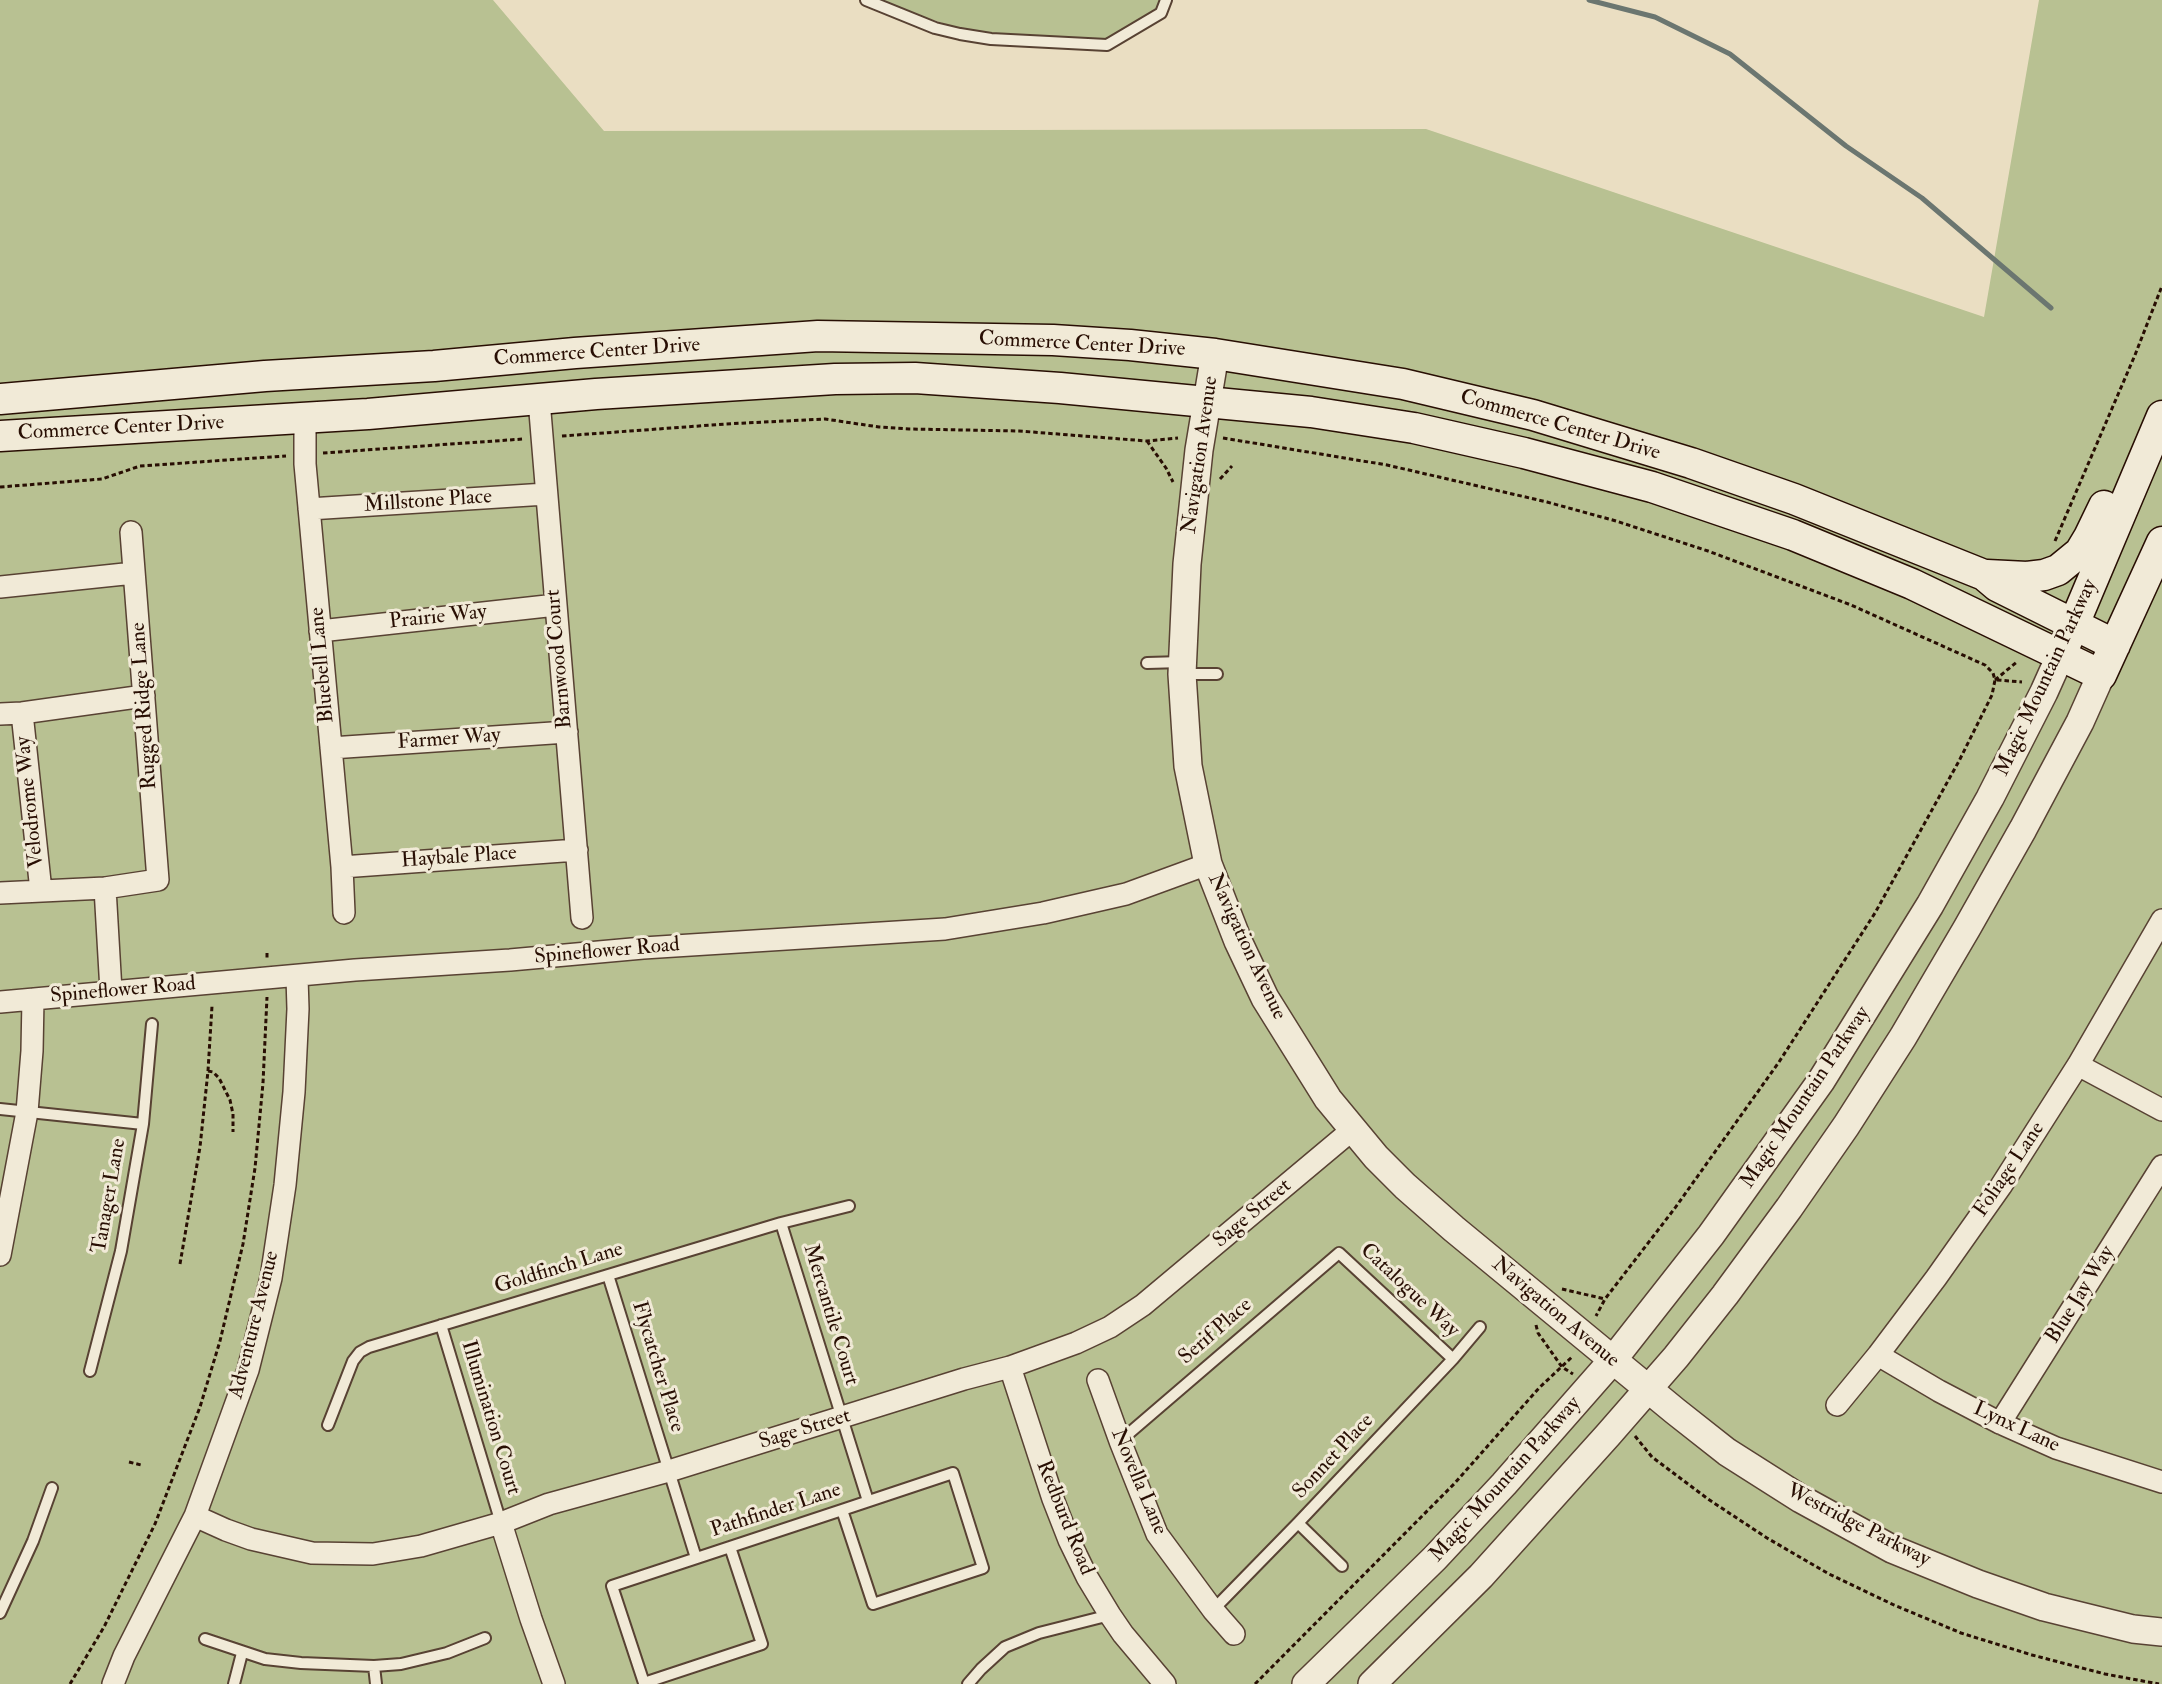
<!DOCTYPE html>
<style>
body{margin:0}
canvas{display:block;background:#eadec2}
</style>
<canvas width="2162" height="1684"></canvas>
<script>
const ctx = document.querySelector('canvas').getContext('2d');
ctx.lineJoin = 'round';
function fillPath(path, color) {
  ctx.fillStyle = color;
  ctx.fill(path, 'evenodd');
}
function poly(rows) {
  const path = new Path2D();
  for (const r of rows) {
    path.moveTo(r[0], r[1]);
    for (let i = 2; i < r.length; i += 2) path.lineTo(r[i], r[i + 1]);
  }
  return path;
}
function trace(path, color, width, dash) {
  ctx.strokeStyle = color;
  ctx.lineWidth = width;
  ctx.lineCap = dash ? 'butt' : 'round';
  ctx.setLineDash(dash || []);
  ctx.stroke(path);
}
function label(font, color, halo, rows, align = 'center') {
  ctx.font = font + ' "IM FELL Double Pica",serif';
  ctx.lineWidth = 6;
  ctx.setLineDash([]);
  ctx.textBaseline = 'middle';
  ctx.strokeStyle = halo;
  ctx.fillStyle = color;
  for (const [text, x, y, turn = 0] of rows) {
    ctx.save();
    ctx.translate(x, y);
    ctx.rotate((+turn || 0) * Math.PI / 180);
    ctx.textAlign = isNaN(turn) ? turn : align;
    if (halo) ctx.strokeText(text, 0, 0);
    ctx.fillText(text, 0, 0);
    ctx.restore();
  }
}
const green = poly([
 [0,0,493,0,604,131,1426,129,1984,317,2039,0,2162,0,2162,1684,0,1684],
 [873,0,1165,0,1161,13,1107,45,991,39]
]);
const stream = poly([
 [1589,0,1655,17,1730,54,1846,146,1922,198,2051,308]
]);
const path = poly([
 [562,436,726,424,825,419,879,427,909,429,1019,431,1147,441,1178,438],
 [1223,438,1387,465,1547,502,1616,521,1708,551,1851,605,1985,665,1993,673,1995,680,1992,695,1959,761,1875,913,1779,1062,1675,1208,1605,1299,1596,1316],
 [1147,441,1166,468,1173,482],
 [323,453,523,439],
 [1220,479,1232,466],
 [0,487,102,479,140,466,286,456],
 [2055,541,2135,355,2162,286],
 [1995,680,2018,661],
 [1997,680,2022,682],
 [267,953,267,960],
 [208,1071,213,1072,219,1078,230,1100,233,1114,233,1132],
 [180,1264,200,1147,208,1071,212,1006],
 [1562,1289,1605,1299],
 [1536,1325,1538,1333,1562,1367,1573,1374],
 [1635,1436,1652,1457,1708,1499,1767,1538,1829,1574,1894,1605,1961,1633,2032,1655,2105,1674,2159,1684],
 [129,1462,141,1465],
 [70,1684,104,1627,155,1524,200,1407,220,1341,243,1244,255,1168,263,1083,267,997],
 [1255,1684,1454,1484,1539,1388,1573,1356]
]);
const service = poly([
 [866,0,935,28,960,34,991,39,1107,45,1161,13,1166,0],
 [1147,663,1182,662],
 [1182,674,1217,674],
 [0,1109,143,1124],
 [781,1223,868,1501],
 [608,1275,696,1558],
 [441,1325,501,1523],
 [90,1371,121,1251,143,1124,152,1024],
 [328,1425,353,1361,360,1352,369,1347,781,1223,849,1206],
 [1120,1441,1339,1253,1453,1359],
 [1298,1523,1342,1566],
 [730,1547,762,1644,644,1683,612,1586,842,1510,953,1473,983,1568,873,1604,842,1510],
 [1213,1610,1298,1523,1453,1359,1480,1327],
 [0,1613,33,1541,52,1488],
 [205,1639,265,1659,301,1663,374,1666,401,1664,447,1653,485,1638],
 [374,1666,376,1684],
 [234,1684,242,1653],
 [968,1684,981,1669,1005,1647,1039,1633,1110,1615]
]);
const minor = poly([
 [539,400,582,918],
 [305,418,305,464,342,867,344,913],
 [309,509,546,494],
 [0,587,134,573],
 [320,631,556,605],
 [22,713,41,891],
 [0,714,22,713,144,696],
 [331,748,567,732],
 [342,867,577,850],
 [105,888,111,991],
 [0,893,105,888,158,880,131,532],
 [0,1002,355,970,510,960,643,948,945,929,1043,913,1126,894,1208,864],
 [2078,1065,2162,1110],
 [0,1255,27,1112,32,1051,33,999],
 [1878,1355,1939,1391,2000,1423,2056,1448,2162,1482],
 [1010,1367,1053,1499,1069,1540,1087,1577,1110,1615,1123,1634,1165,1684],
 [1098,1380,1120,1441,1157,1534,1213,1610,1234,1634],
 [1837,1405,1878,1355,1936,1278,2001,1186,2078,1065,2162,920],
 [2000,1423,2162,1166],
 [195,1516,226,1530,251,1539,312,1553,373,1554,421,1546,501,1523,549,1504,669,1471,964,1379,1010,1367,1076,1343,1110,1327,1143,1305,1352,1130],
 [501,1523,531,1619,554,1684],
 [113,1684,124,1656,195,1516,248,1370,271,1278,285,1185,294,1092,298,1009,297,977]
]);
const tertiary = poly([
 [1215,354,1199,450,1187,564,1182,674,1188,766,1208,864,1238,941,1265,998,1328,1099,1376,1157,1405,1186,1454,1229,1675,1411,1727,1452,1801,1499,1892,1549,1978,1584,2044,1607,2133,1629,2162,1632],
 [1306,1684,1435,1558,1504,1484,1612,1361,1711,1235,1821,1081,1930,905,1990,798,2044,692,2061,654],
 [1372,1684,1481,1576,1608,1435,1676,1357,1725,1295,1789,1208,1846,1126,1903,1037,1967,928,2023,829,2080,722,2101,675]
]);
const secondary = poly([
 [0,399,265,376,434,366,575,353,818,336,1053,340,1130,345,1215,354,1403,384,1533,415,1691,463,1794,499,1984,575,1997,586,2115,645],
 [0,436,368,414,596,394,835,379,915,378,1060,388,1311,412,1414,428,1524,453,1652,487,1793,535,1912,584,2101,675,2162,542],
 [1987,575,2027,577,2044,575,2058,570,2080,552,2089,537,2104,506],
 [2066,643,2162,416]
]);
const streetNames = [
 ["Commerce Center Drive",1082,345,3],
 ["Commerce Center Drive",597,353,-4],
 ["Commerce Center Drive",1560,426,16],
 ["Commerce Center Drive",121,429,-3],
 ["Navigation Avenue",1201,455,-82],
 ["Millstone Place",428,502,-4],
 ["Prairie Way",438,618,-6],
 ["Barnwood Court",560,659,-95],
 ["Bluebell Lane",323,665,-95],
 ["Magic Mountain Parkway",2047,678,-65],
 ["Rugged Ridge Lane",145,706,-94],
 ["Farmer Way",449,740,-4],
 ["Velodrome Way",31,802,-96],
 ["Haybale Place",459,858,-4],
 ["Navigation Avenue",1246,947,65],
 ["Spineflower Road",607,952,-5],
 ["Spineflower Road",123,991,-5],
 ["Magic Mountain Parkway",1806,1098,-56],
 ["Foliage Lane",2010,1170,-56],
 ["Tanager Lane",110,1196,-80],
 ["Sage Street",1253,1214,-40],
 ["Goldfinch Lane",559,1269,-17],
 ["Catalogue Way",1409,1291,43],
 ["Blue Jay Way",2081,1295,-58],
 ["Navigation Avenue",1555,1313,40],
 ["Mercantile Court",830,1315,73],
 ["Adventure Avenue",255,1325,-76],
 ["Serif Place",1216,1332,-41],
 ["Flycatcher Place",657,1367,73],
 ["Illumination Court",490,1418,73],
 ["Lynx Lane",2016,1428,25],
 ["Sage Street",805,1430,-17],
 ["Sonnet Place",1334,1457,-47],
 ["Magic Mountain Parkway",1506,1480,-48],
 ["Novella Lane",1138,1482,67],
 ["Pathfinder Lane",776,1511,-18],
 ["Redburd Road",1064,1518,68],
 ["Westridge Parkway",1858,1526,27]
];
fillPath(green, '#b8c192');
trace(stream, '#6b7670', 5);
trace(service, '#584233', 14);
trace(minor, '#584233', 24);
trace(tertiary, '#584233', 30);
trace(secondary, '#280e03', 33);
trace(path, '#280e03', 3, [4.5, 3]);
trace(service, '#f1ead7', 10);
trace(minor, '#f1ead7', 21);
trace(tertiary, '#f1ead7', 27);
trace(secondary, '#f1ead7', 30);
label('21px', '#280e03', '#f1ead7', streetNames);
</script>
